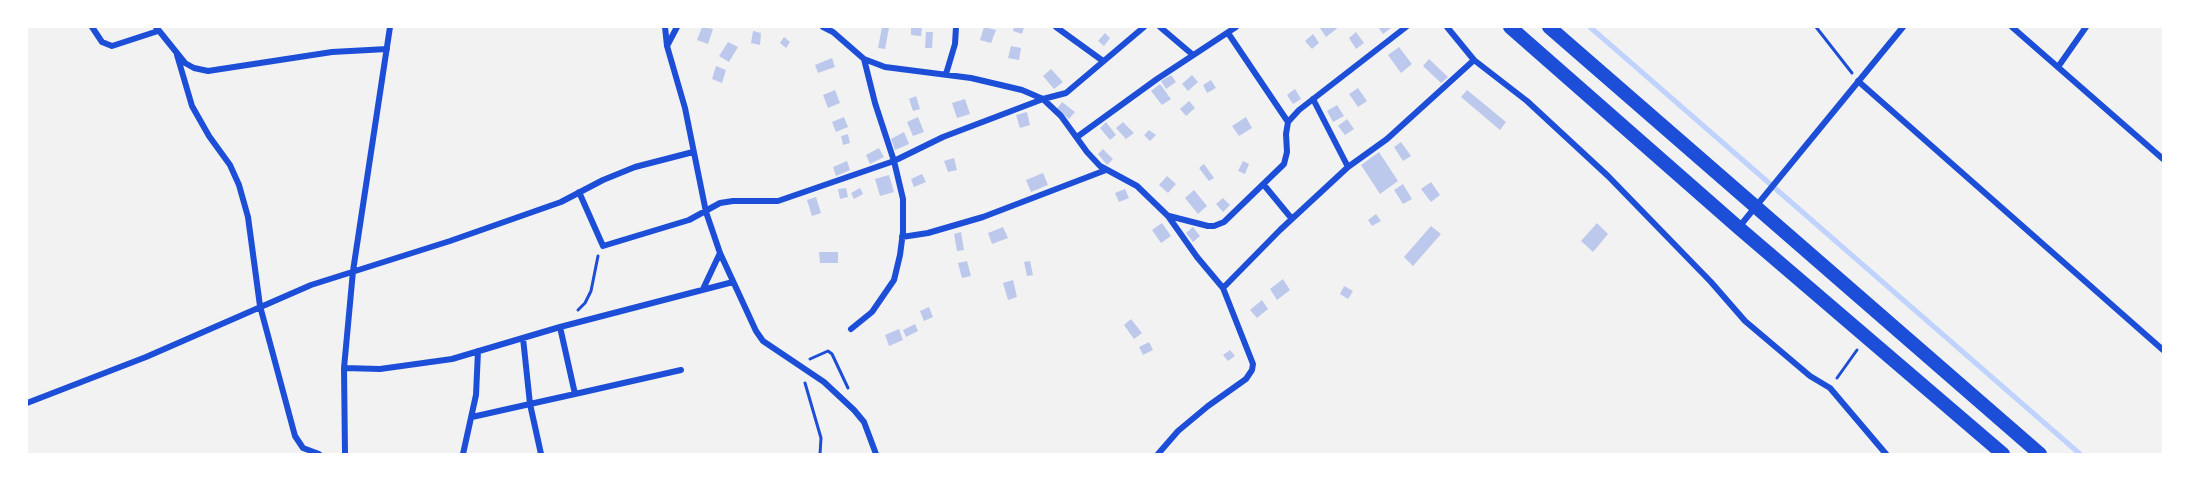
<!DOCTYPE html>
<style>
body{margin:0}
#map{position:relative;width:2190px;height:481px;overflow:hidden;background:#f2f2f2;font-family:Signika,sans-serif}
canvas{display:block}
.frame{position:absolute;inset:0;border:28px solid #fff;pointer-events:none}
</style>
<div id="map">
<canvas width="2190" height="481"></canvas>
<div class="frame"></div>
</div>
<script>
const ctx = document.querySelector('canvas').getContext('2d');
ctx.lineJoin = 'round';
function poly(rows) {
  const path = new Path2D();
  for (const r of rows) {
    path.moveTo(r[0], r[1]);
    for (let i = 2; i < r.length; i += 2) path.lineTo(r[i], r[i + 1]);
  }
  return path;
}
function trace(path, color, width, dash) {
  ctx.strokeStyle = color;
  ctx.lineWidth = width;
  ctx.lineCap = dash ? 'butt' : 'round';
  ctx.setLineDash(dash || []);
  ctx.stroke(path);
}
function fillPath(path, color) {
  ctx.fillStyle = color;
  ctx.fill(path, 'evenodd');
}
const stream = poly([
 [1590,27,2080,454]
]);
const building = poly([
 [702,27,713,29,708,44,697,40],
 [882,27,889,28,885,49,878,48],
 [911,27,922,27,921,36,911,35],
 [984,27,996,30,991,43,980,40],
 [1014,27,1024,27,1022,34,1013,31],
 [1321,27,1339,27,1326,37,1320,28],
 [1378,27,1390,27,1391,28,1383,34],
 [753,31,761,33,760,45,751,43],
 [926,32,933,32,932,48,925,48],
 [1356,32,1364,43,1356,49,1349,38],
 [1105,33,1110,38,1104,46,1098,41],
 [1313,34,1319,43,1312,49,1305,41],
 [784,37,790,42,786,48,780,43],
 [728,42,738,47,729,62,719,56],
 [1011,46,1021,48,1019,60,1008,58],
 [1399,47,1412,64,1401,73,1388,55],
 [832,58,835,67,818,73,815,65],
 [1429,59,1448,77,1441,83,1423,66],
 [716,66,726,70,722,83,712,79],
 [1051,69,1063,82,1054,89,1043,76],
 [1171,75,1176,82,1166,89,1161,81],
 [1192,75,1198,82,1188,91,1182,84],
 [1211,80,1216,88,1207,93,1203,85],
 [1160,84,1171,99,1162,105,1151,91],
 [1358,88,1367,101,1358,107,1349,94],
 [1295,89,1301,99,1293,104,1287,95],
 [835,90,840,103,828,108,823,95],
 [1467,90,1506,122,1500,130,1461,97],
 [916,96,920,109,913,111,909,99],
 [965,99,970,114,957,118,952,103],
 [1189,101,1195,108,1186,116,1180,109],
 [1062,102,1075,112,1069,119,1057,109],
 [1337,105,1344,116,1333,122,1327,111],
 [1027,112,1030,125,1020,128,1016,115],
 [844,117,848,127,836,132,832,122],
 [918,117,924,132,913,136,907,122],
 [1246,117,1252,128,1239,136,1232,126],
 [1347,119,1354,129,1345,135,1338,126],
 [1106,122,1116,135,1110,140,1100,128],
 [1123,122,1134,133,1126,139,1116,128],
 [1149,130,1156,135,1150,141,1144,135],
 [904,132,909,144,895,150,891,139],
 [848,134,850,143,843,145,841,136],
 [1401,142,1411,156,1403,161,1394,147],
 [879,148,884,157,870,164,866,155],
 [1103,149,1113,159,1107,165,1098,154],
 [1379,152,1398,181,1380,194,1361,165],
 [954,158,957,170,948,172,944,161],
 [847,161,850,170,836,176,833,167],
 [1243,161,1249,164,1245,174,1238,171],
 [1204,164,1214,178,1209,181,1199,168],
 [1043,173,1048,185,1031,192,1026,180],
 [922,174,926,182,914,187,911,179],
 [889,175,894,192,880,196,875,179],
 [1167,176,1176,184,1168,193,1159,185],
 [1431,182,1440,195,1431,202,1421,189],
 [1403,184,1412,199,1403,204,1394,190],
 [846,188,848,197,840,199,838,189],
 [860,188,863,194,854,199,851,193],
 [1125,189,1129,198,1119,202,1115,193],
 [1194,190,1207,206,1198,214,1185,198],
 [816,197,821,213,812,216,807,200],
 [1223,198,1230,205,1223,212,1216,204],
 [1376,214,1381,221,1372,226,1368,220],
 [1162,223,1171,236,1161,243,1152,230],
 [1597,223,1608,234,1593,252,1581,241],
 [1431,226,1441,234,1413,266,1404,257],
 [1003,227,1008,238,992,244,988,233],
 [1193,227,1200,236,1193,242,1186,233],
 [961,232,964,250,957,251,954,234],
 [819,252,838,252,838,263,820,263],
 [967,261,971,276,962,278,958,263],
 [1030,261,1033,275,1027,276,1024,262],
 [1283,279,1290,290,1277,300,1270,289],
 [1013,280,1017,297,1008,300,1003,283],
 [1344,286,1353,291,1348,299,1340,294],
 [1262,300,1268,309,1257,318,1250,310],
 [929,307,933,317,924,321,920,311],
 [1131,319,1142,333,1134,339,1124,325],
 [915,324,918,331,906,337,903,330],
 [899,329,903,340,889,346,885,335],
 [1149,342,1153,350,1143,355,1139,347],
 [1230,350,1235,356,1228,361,1223,355]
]);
const path = poly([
 [1816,27,1852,73],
 [578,310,585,303,591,291,598,256],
 [810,359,828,351,832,354,848,388],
 [1837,378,1857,350],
 [805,383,821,438,820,454]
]);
const minor = poly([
 [92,27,102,42,112,46,158,31],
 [156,27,185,63,194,68,208,71,332,52,387,49],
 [665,27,667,46,685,108,706,212,720,253,756,331,763,341,824,382,854,410,864,422,876,454],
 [823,27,833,32,864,59,885,67,971,78,1022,90,1043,99,1061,116,1087,152,1100,166,1137,186,1168,216,1197,257,1223,288,1253,364,1252,370,1246,379,1208,406,1178,431,1158,454],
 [1056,27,1103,61],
 [1160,27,1193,55],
 [1447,27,1474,60,1527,101,1608,176,1711,282,1745,321,1810,376,1830,388,1886,454],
 [2012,27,2163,159],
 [1228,33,1288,122],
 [667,46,677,27],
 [177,55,192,106,209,136,230,165,239,185,248,217,260,306,295,436,303,448,319,454],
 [2058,67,2086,27],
 [946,74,955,44,956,27],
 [1858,81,2163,350],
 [1313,99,1348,167],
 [1077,137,1157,79,1236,27],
 [1264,185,1292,219],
 [579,192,603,246,689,220,720,203,733,201,778,201,894,161,943,137,1043,99,1066,93,1144,27],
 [1169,216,1208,226,1214,226,1224,222,1284,164,1287,152,1286,134,1288,122,1299,110,1406,27],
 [1739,227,1903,27],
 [902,237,928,233,983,217,1106,170],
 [1223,288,1280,230,1348,167,1387,139,1474,60],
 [703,289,720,253],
 [851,329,872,312,894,280,900,255,903,232,903,199,894,161,875,103,864,59],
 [344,368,380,369,452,359,560,327,733,282],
 [575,394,681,370],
 [27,403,146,357,311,285,450,241,561,202,603,180,635,167,693,152],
 [472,417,530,404,523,338],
 [345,454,344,368,353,271,390,27],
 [463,454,476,395,478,351],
 [541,454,530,404,575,394,560,327]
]);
const primary = poly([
 [1510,27,1739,228,2003,454],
 [1549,27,2040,454]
]);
trace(stream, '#bfd3fe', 5);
fillPath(building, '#bdc9ec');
trace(path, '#1d4ed8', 3);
trace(minor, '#1d4ed8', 6);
trace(primary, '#1d4ed8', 14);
</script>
